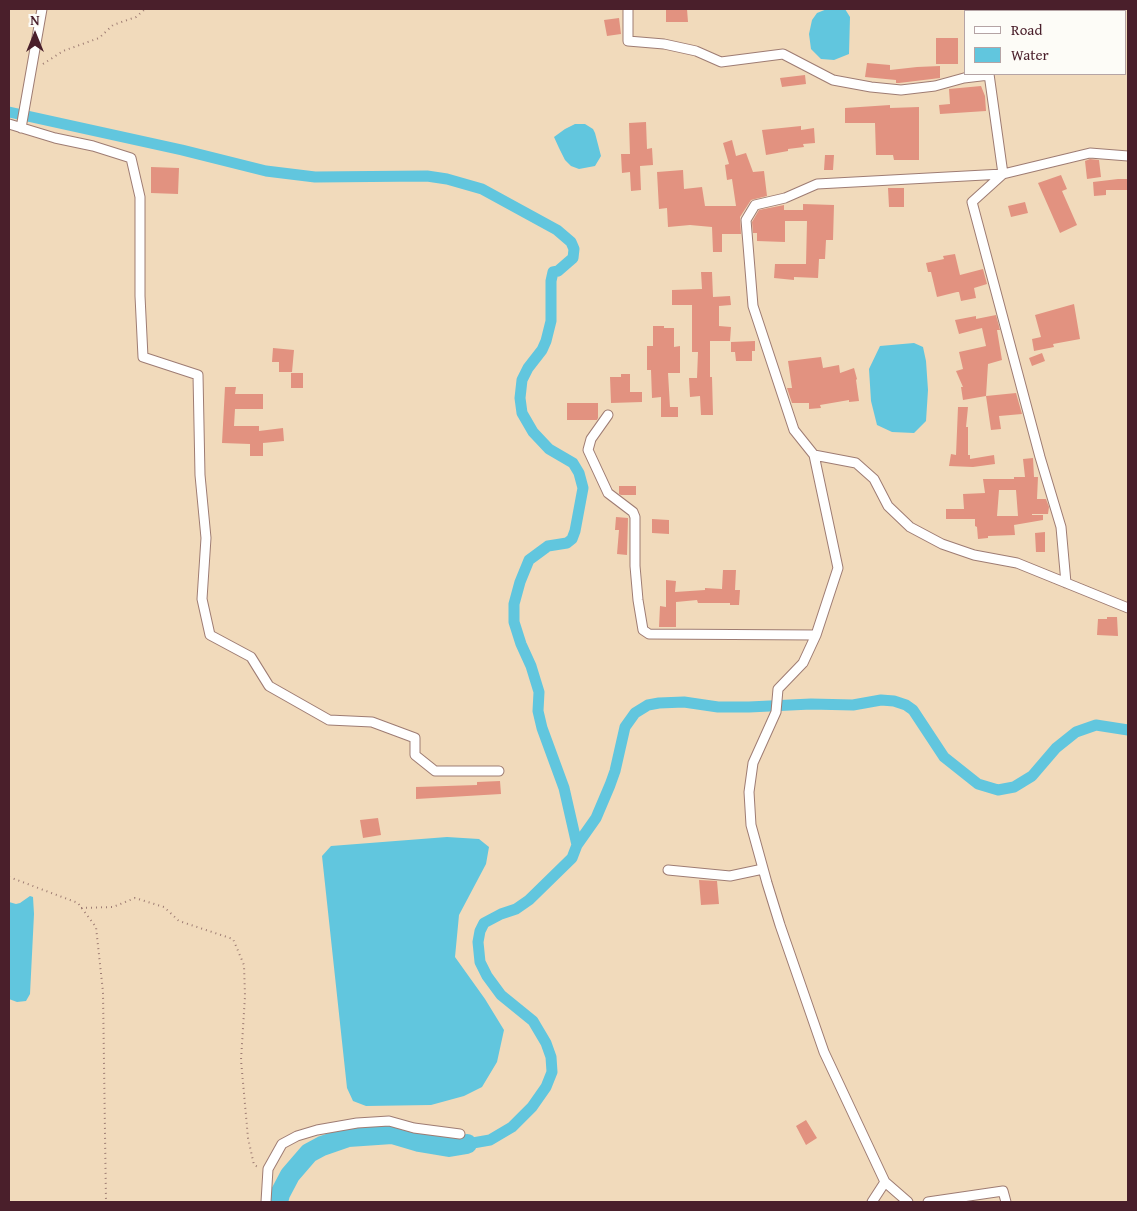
<!DOCTYPE html>
<style>
body{margin:0}
#map{position:relative;width:1137px;height:1211px;overflow:hidden;background:#f1dabb;font-family:"Gentium Book Plus",serif}
canvas{display:block}
.frame{position:absolute;inset:0;border:10px solid #4a1f2b;pointer-events:none}
.legend{position:absolute;left:964px;top:10px;width:162px;height:65px;box-sizing:border-box;background:#fdfcf7;border:1px solid #b5a4a5;margin:0;padding:6px 9px;list-style:none;font-size:15px;color:#4a1f2b}
.legend li{display:flex;align-items:center;gap:10px;height:25px}
.legend b{width:25px;border:1px solid #b5a4a5}
.north{position:absolute;left:10px;top:10px;width:50px;height:50px;-webkit-text-stroke:4px #fdfcf7;paint-order:stroke;rotate:0deg;font-size:14px;font-weight:700;line-height:20px;text-align:center;color:#4a1f2b}
.north::after{content:'';display:block;margin:auto;width:18px;height:22px;background:#4a1f2b;clip-path:polygon(50% 0,100% 100%,50% 72%,0 100%)}
</style>
<div id="map">
<canvas width="1137" height="1211"></canvas>
<div class="frame"></div>
<ul class="legend">
<li><b style="height:6px;background:#fff"></b>Road</li>
<li><b style="height:14px;background:#61c6de"></b>Water</li>
</ul>
<div class="north">N</div>
</div>
<script>
const ctx = document.querySelector('canvas').getContext('2d');
ctx.lineJoin = 'round';
function fillPath(path, color) {
  ctx.fillStyle = color;
  ctx.fill(path, 'evenodd');
}
function poly(rows) {
  const path = new Path2D();
  for (const r of rows) {
    path.moveTo(r[0], r[1]);
    for (let i = 2; i < r.length; i += 2) path.lineTo(r[i], r[i + 1]);
  }
  return path;
}
function trace(path, color, width, dash) {
  ctx.strokeStyle = color;
  ctx.lineWidth = width;
  ctx.lineCap = dash ? 'butt' : 'round';
  ctx.setLineDash(dash || []);
  ctx.stroke(path);
}
const water = poly([
 [827,9,845,9,850,17,849,54,834,60,821,59,811,49,809,34,812,20,817,13],
 [575,124,585,124,593,129,595,133,601,156,595,166,579,169,571,166,565,160,559,148,554,137,565,129],
 [914,343,923,347,926,361,928,390,926,421,914,433,892,432,877,425,871,401,869,369,880,346],
 [447,837,479,839,489,847,486,864,459,915,455,957,485,999,504,1030,497,1062,482,1087,464,1096,431,1105,366,1106,353,1101,347,1088,322,856,331,846],
 [30,896,33,897,34,914,30,994,26,1001,17,1002,9,999,9,902,16,904,20,903]
]);
const canal = poly([
 [9,112,182,150,266,171,315,177,427,176,447,179,482,189,557,230,571,242,574,249,573,258,558,271,553,272,551,281,551,321,546,341,542,350,528,368,522,380,520,398,522,413,533,432,549,449,573,463,579,473,583,488,575,531,572,539,567,543,548,546,529,560,520,582,514,604,514,622,521,644,531,666,539,692,538,711,542,728,564,788,577,845],
 [467,1144,490,1140,512,1127,532,1107,546,1087,552,1072,551,1057,546,1043,533,1021,501,995,487,976,480,962,478,942,480,931,484,923,501,914,516,909,529,900,572,858,577,845,596,818,610,785,615,771,625,727,635,713,648,705,659,703,684,702,718,707,749,707,811,704,853,705,881,700,894,701,906,705,913,710,944,757,978,784,998,790,1014,787,1032,776,1056,748,1076,732,1096,725,1128,730]
]);
const river = poly([
 [278,1202,280,1194,290,1175,309,1153,322,1146,348,1137,392,1134,419,1142,449,1147,467,1144]
]);
const building = poly([
 [666,9,687,9,688,22,666,22],
 [619,18,621,34,607,36,604,20],
 [936,38,958,38,958,64,936,64],
 [867,63,890,65,890,70,917,67,940,66,940,78,899,83,896,83,896,80,865,77],
 [805,75,806,84,782,87,780,78],
 [981,86,985,96,986,111,940,114,939,105,950,104,949,89],
 [890,105,890,108,919,107,919,160,894,160,893,155,876,155,875,123,845,123,845,108],
 [646,122,647,149,652,148,653,165,640,166,641,190,631,191,630,172,622,173,621,154,630,154,629,123],
 [801,126,801,130,814,128,815,143,803,144,804,147,788,149,788,151,766,155,762,130],
 [732,140,736,156,746,153,753,172,764,171,767,196,751,200,740,217,741,234,722,234,722,252,713,252,712,227,690,225,668,227,667,208,659,209,657,172,683,170,684,189,702,187,705,206,736,206,732,179,727,180,725,165,729,164,723,143],
 [825,155,834,155,833,170,824,170],
 [1090,159,1099,160,1101,177,1087,179,1085,161],
 [151,167,179,168,178,194,151,193],
 [1061,175,1067,189,1062,191,1077,225,1060,233,1038,183],
 [1118,179,1128,179,1128,190,1106,190,1106,195,1094,196,1093,182],
 [888,188,904,188,904,207,889,207],
 [1025,202,1028,213,1011,217,1008,206],
 [803,204,834,205,833,240,826,240,825,259,819,259,818,278,794,277,794,280,774,278,775,264,806,264,807,221,785,221,785,242,757,241,757,233,753,233,752,222,759,210,784,205,784,210,803,210],
 [955,254,960,275,983,269,987,284,974,288,976,298,961,301,959,292,957,292,937,297,931,272,928,272,926,263,944,259,943,256],
 [701,272,712,272,713,297,730,296,731,305,719,306,719,326,731,327,730,341,710,341,710,377,712,377,713,415,701,415,700,396,690,397,689,378,697,378,698,352,692,352,692,305,672,305,672,290,702,289],
 [1074,304,1080,339,1053,344,1054,347,1034,351,1032,339,1041,337,1035,315],
 [996,315,1000,330,997,330,1002,360,988,364,986,396,963,400,961,387,963,387,956,371,963,369,959,352,986,346,982,328,959,334,955,320,976,316,976,319],
 [653,326,664,326,664,328,674,328,674,347,680,346,680,373,668,373,670,407,678,407,678,417,661,417,661,397,652,398,651,370,647,370,647,346,653,346],
 [755,341,755,351,752,351,752,361,736,361,735,352,731,352,731,342],
 [273,348,294,350,292,372,279,372,279,362,272,362],
 [1042,353,1045,361,1032,366,1029,358],
 [821,357,823,368,839,365,840,373,854,368,857,379,856,380,859,401,849,402,849,400,820,405,821,408,809,409,809,403,792,403,787,388,792,388,788,361],
 [291,373,303,373,303,388,291,388],
 [621,374,630,374,630,392,642,392,642,402,611,403,610,377,621,377],
 [225,387,236,387,235,394,263,394,263,409,235,409,234,426,259,426,259,431,283,428,284,441,263,443,263,456,250,456,250,444,222,443],
 [1016,393,1022,414,999,416,1001,429,991,430,986,396],
 [567,403,598,403,598,418,597,420,567,420],
 [958,407,968,407,966,427,968,427,968,455,970,455,970,459,994,455,995,464,973,467,949,466,951,454,956,455],
 [1033,458,1034,477,1038,477,1037,499,1046,499,1049,507,1048,514,1032,514,1032,515,1043,515,1043,520,1014,525,1015,535,988,536,988,538,978,539,977,527,975,526,975,519,946,519,946,509,964,509,963,494,985,493,983,479,1014,479,1014,477,1025,477,1023,459],
 [999,490,1016,490,1018,516,997,516],
 [619,486,636,486,636,495,621,495,619,494],
 [616,517,628,518,627,555,617,554,619,530,615,530],
 [652,519,669,520,669,534,652,533],
 [1045,532,1045,552,1036,552,1035,533],
 [723,570,736,570,735,590,740,590,739,605,730,605,730,603,698,603,697,600,676,602,676,627,659,627,660,606,666,607,666,580,676,581,675,592,705,590,705,588,722,589],
 [1107,617,1117,617,1118,636,1097,635,1098,619,1107,619],
 [500,781,501,794,416,799,416,787,477,785,477,782],
 [378,818,381,835,363,838,360,820],
 [699,880,717,881,719,904,701,905],
 [806,1120,817,1138,806,1145,796,1126]
]);
const path = poly([
 [43,64,63,51,99,38,113,25,136,17,144,10],
 [9,877,78,903,96,927,103,992,106,1202],
 [81,908,113,907,135,898,164,907,179,921,233,939,244,965,245,996,241,1060,248,1138,254,1165,258,1167]
]);
const minor = poly([
 [628,9,628,41,664,44,696,51,721,62,783,54,833,80,871,87,901,90,935,86,964,78,989,75],
 [985,9,985,11],
 [9,124,55,138,93,146,131,158,140,197,140,296,143,357,198,375,200,475,206,538,202,599,210,635,251,657,269,686,329,720,372,722,415,738,415,755,435,771,499,771],
 [21,128,42,9],
 [608,415,591,439,588,450,608,493,633,512,635,517,635,566,638,600,643,630,649,634,816,635],
 [814,455,856,463,874,479,888,506,910,527,942,544,974,555,1017,563,1128,608],
 [1066,583,1061,527,1040,457,972,202,1003,174,1090,153,1128,156],
 [668,870,730,876,763,869],
 [885,1182,908,1202],
 [266,1202,268,1169,282,1144,297,1136,317,1130,357,1123,389,1121,414,1128,460,1134],
 [872,1202,885,1182,824,1052,780,925,767,883,751,825,749,792,753,763,776,712,778,689,803,663,816,635,838,568,814,455,794,430,753,306,746,220,755,205,785,198,817,184,1003,174,989,74],
 [928,1202,1003,1191,1006,1202]
]);
fillPath(water, '#61c6de');
trace(canal, '#61c6de', 11);
trace(river, '#61c6de', 20);
fillPath(building, '#e29280');
trace(minor, '#9e7c73', 11);
trace(path, '#9e7c73', 2, [1, 4]);
trace(minor, '#fff', 9);
</script>
